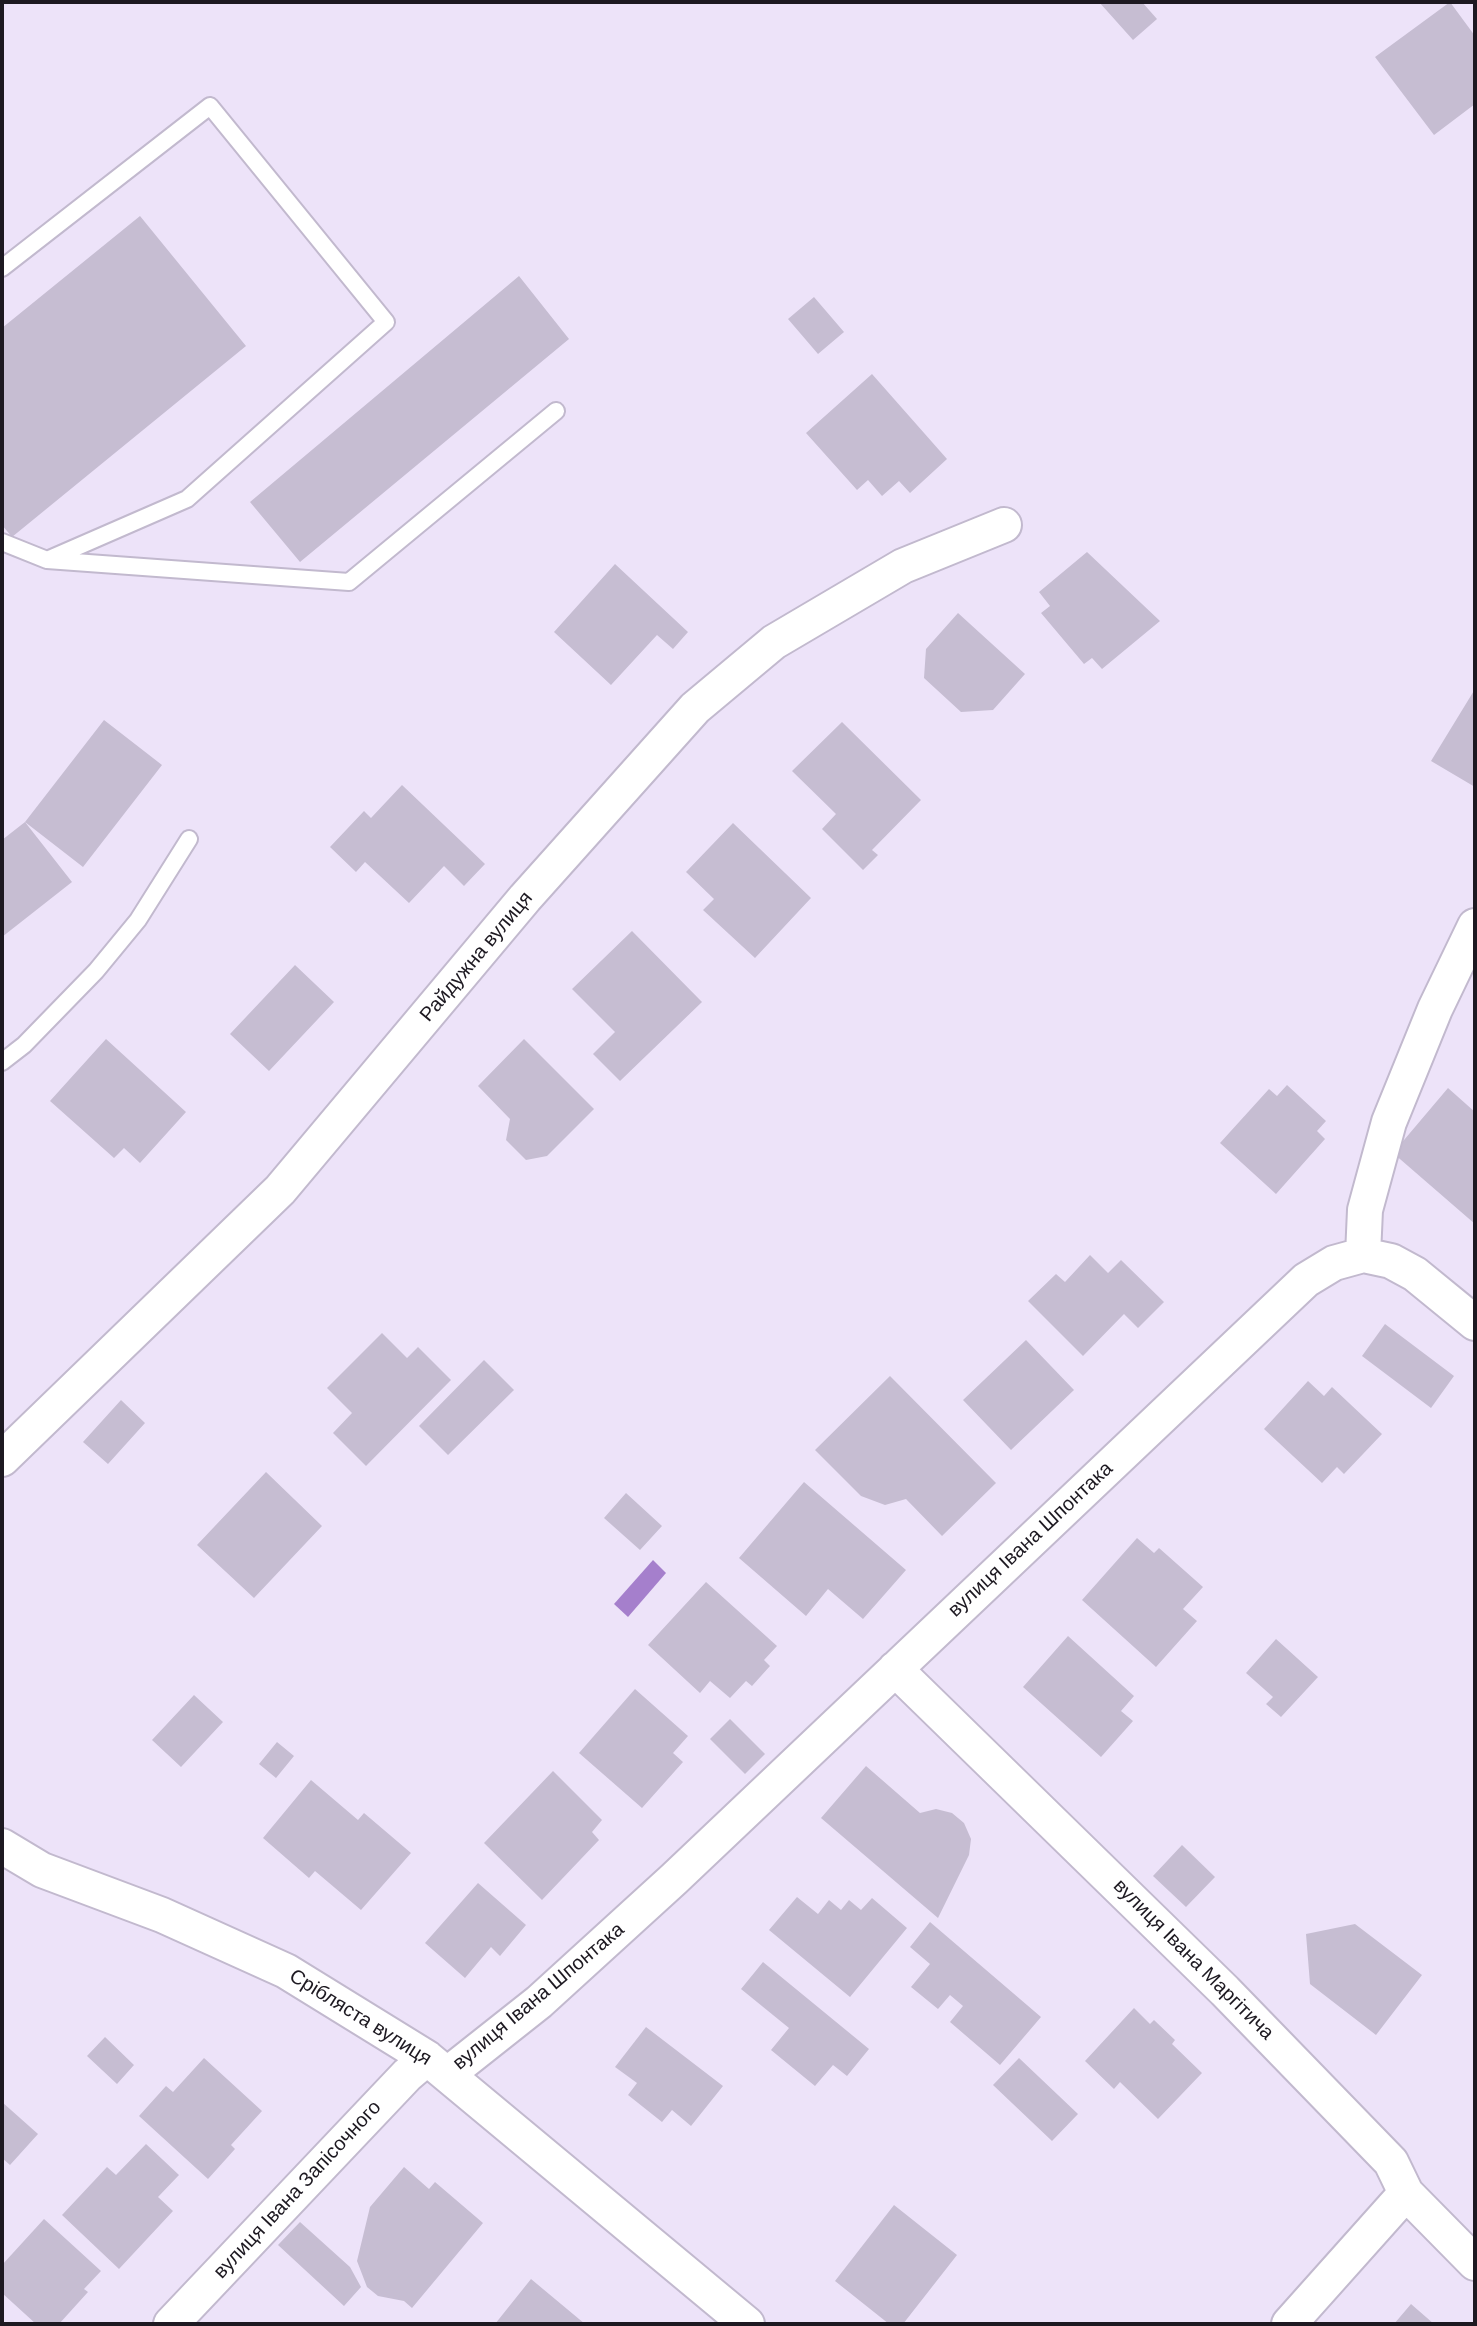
<!DOCTYPE html>
<meta charset="utf-8">
<style>
body{margin:0}
#map{position:relative;width:1477px;height:2326px;overflow:hidden;background:#ede3f9;font-family:"DM Sans",sans-serif}
canvas{display:block}
.frame{position:absolute;inset:0;border:4px solid #1d1921;pointer-events:none}
</style>
<div id="map">
<canvas width="1477" height="2326"></canvas>
<div class="frame"></div>
</div>
<script>
const ctx = document.querySelector('canvas').getContext('2d');
ctx.lineJoin = 'round';
function fillPath(path, color) {
  ctx.fillStyle = color;
  ctx.fill(path, 'evenodd');
}
function poly(rows) {
  const path = new Path2D();
  for (const r of rows) {
    path.moveTo(r[0], r[1]);
    for (let i = 2; i < r.length; i += 2) path.lineTo(r[i], r[i + 1]);
  }
  return path;
}
function trace(path, color, width, dash) {
  ctx.strokeStyle = color;
  ctx.lineWidth = width;
  ctx.lineCap = dash ? 'butt' : 'round';
  ctx.setLineDash(dash || []);
  ctx.stroke(path);
}
function label(font, color, halo, rows, align = 'center') {
  ctx.font = font + ' "DM Sans",sans-serif';
  ctx.lineWidth = 7;
  ctx.setLineDash([]);
  ctx.textBaseline = 'middle';
  ctx.strokeStyle = halo;
  ctx.fillStyle = color;
  for (const [text, x, y, turn = 0] of rows) {
    ctx.save();
    ctx.translate(x, y);
    ctx.rotate((+turn || 0) * Math.PI / 180);
    ctx.textAlign = isNaN(turn) ? turn : align;
    if (halo) ctx.strokeText(text, 0, 0);
    ctx.fillText(text, 0, 0);
    ctx.restore();
  }
}
const water = poly([
 [653,1560,666,1573,628,1617,614,1604]
]);
const building = poly([
 [1099,2,1142,2,1157,19,1133,40],
 [1450,2,1475,36,1475,104,1434,135,1375,57],
 [140,216,246,346,12,537,2,525,2,328],
 [519,276,569,339,300,562,250,502],
 [814,297,844,332,818,354,788,319],
 [872,374,947,459,910,493,899,481,882,496,868,480,857,490,806,433],
 [1087,552,1160,621,1102,669,1092,658,1084,664,1041,613,1050,606,1039,592],
 [615,564,688,632,673,649,657,635,611,685,554,632],
 [958,613,1025,674,993,710,961,712,924,678,926,649],
 [1475,689,1475,787,1431,761],
 [104,720,162,765,83,867,25,822,72,882,2,937,2,840,25,822],
 [842,722,921,800,872,850,878,855,863,870,822,829,836,814,792,771],
 [402,785,485,864,464,886,444,866,409,903,365,862,356,872,330,847,364,811,371,818],
 [733,823,811,898,755,958,703,910,714,899,686,872],
 [632,931,702,1002,620,1081,593,1054,615,1032,572,989],
 [295,965,334,1002,269,1071,230,1034],
 [106,1039,186,1112,140,1163,124,1148,114,1158,50,1101],
 [524,1039,594,1109,547,1156,526,1160,506,1140,510,1119,478,1086],
 [1287,1085,1326,1121,1317,1131,1325,1139,1276,1194,1220,1143,1269,1089,1277,1096],
 [1448,1088,1475,1112,1475,1224,1393,1153],
 [1090,1255,1108,1273,1121,1260,1164,1302,1138,1328,1124,1314,1083,1356,1028,1301,1056,1274,1065,1282],
 [1385,1324,1454,1376,1431,1408,1362,1356],
 [382,1333,407,1358,418,1347,451,1380,366,1466,333,1433,352,1413,327,1388],
 [1026,1340,1074,1390,1011,1450,963,1400],
 [484,1360,514,1390,448,1455,419,1426],
 [890,1376,996,1483,942,1536,906,1499,885,1505,861,1496,815,1450],
 [1308,1381,1324,1396,1332,1387,1382,1434,1344,1474,1337,1467,1322,1483,1264,1429],
 [121,1400,145,1423,108,1464,83,1442],
 [266,1472,322,1526,254,1598,197,1545],
 [804,1482,906,1570,863,1619,828,1589,806,1616,739,1558],
 [626,1493,662,1526,640,1550,604,1518],
 [1137,1538,1154,1553,1159,1548,1203,1587,1183,1609,1197,1621,1156,1667,1082,1600],
 [706,1582,777,1646,764,1660,770,1666,752,1686,746,1681,730,1698,710,1681,700,1693,648,1645],
 [1068,1636,1134,1696,1121,1711,1133,1721,1101,1757,1023,1687],
 [1276,1639,1318,1677,1281,1717,1266,1704,1273,1697,1246,1673],
 [635,1689,688,1736,673,1753,683,1762,642,1808,579,1753],
 [194,1695,223,1722,181,1767,152,1740],
 [730,1719,765,1754,745,1774,710,1739],
 [277,1742,294,1756,276,1778,259,1764],
 [866,1766,920,1813,936,1809,952,1813,964,1823,971,1839,969,1855,938,1918,821,1818],
 [553,1771,602,1820,592,1832,599,1840,542,1900,484,1843],
 [311,1780,358,1820,364,1813,411,1853,361,1910,315,1871,309,1878,263,1838],
 [1182,1845,1215,1877,1186,1907,1153,1876],
 [478,1883,526,1925,500,1956,491,1947,465,1978,425,1943],
 [797,1897,818,1914,829,1900,841,1910,849,1900,861,1910,872,1898,907,1928,850,1997,769,1930],
 [930,1922,1041,2017,1000,2065,950,2022,963,2006,950,1995,938,2009,911,1987,930,1964,910,1947],
 [1355,1924,1422,1975,1376,2035,1310,1984,1306,1934],
 [763,1962,869,2049,847,2076,833,2065,815,2086,771,2050,789,2028,741,1989],
 [1134,2008,1150,2024,1154,2020,1175,2040,1172,2044,1202,2073,1158,2119,1120,2082,1114,2089,1085,2061],
 [646,2027,723,2086,691,2126,672,2110,662,2122,628,2095,637,2083,615,2067],
 [105,2037,134,2065,117,2084,87,2056],
 [204,2058,262,2111,231,2145,235,2149,208,2179,139,2116,166,2086,173,2092],
 [1019,2058,1078,2114,1052,2141,993,2085],
 [2,2102,38,2134,10,2165,2,2158],
 [146,2144,179,2175,158,2197,173,2211,119,2269,62,2215,107,2167,116,2175],
 [404,2167,429,2189,435,2182,483,2223,412,2308,404,2301,378,2296,367,2287,357,2261,370,2207],
 [894,2205,957,2255,903,2324,889,2324,835,2281],
 [44,2219,101,2271,84,2289,88,2292,59,2324,36,2324,2,2293,2,2265],
 [300,2222,350,2267,361,2287,344,2306,278,2245],
 [531,2279,585,2324,495,2324],
 [1411,2304,1434,2324,1394,2324]
]);
const service = poly([
 [2,268,210,106,386,322,187,499,47,560],
 [2,542,47,560,349,582,556,411],
 [2,1062,24,1045,96,971,138,920,189,839]
]);
const minor = poly([
 [1363,1255,1391,1261,1415,1274,1475,1323],
 [2,1459,280,1190,525,898,695,708,774,642,903,566,1004,525],
 [895,1669,1225,1991,1391,2162,1406,2193,1475,2263],
 [2,1846,42,1870,162,1915,286,1971,427,2058,747,2324],
 [448,2074,539,2002,674,1879,1306,1280,1334,1263,1363,1255,1365,1210,1389,1122,1435,1009,1475,926],
 [171,2324,407,2075,427,2058],
 [1289,2324,1406,2193]
]);
const streetNames = [
 ["Райдужна вулиця",477,957,-50],
 ["вулиця Івана Шпонтака",1031,1540,-43],
 ["вулиця Івана Маргітича",1193,1960,45],
 ["вулиця Івана Шпонтака",539,1997,-40],
 ["Срібляста вулиця",360,2018,32],
 ["вулиця Івана Запісочного",298,2190,-47]
];
fillPath(water, '#a57fcc');
fillPath(building, '#c6bdd2');
trace(service, '#c2b9ce', 20);
trace(minor, '#c2b9ce', 38);
trace(service, '#fff', 16);
trace(minor, '#fff', 34);
label('20px', '#1d1921', '#fff', streetNames);
</script>
